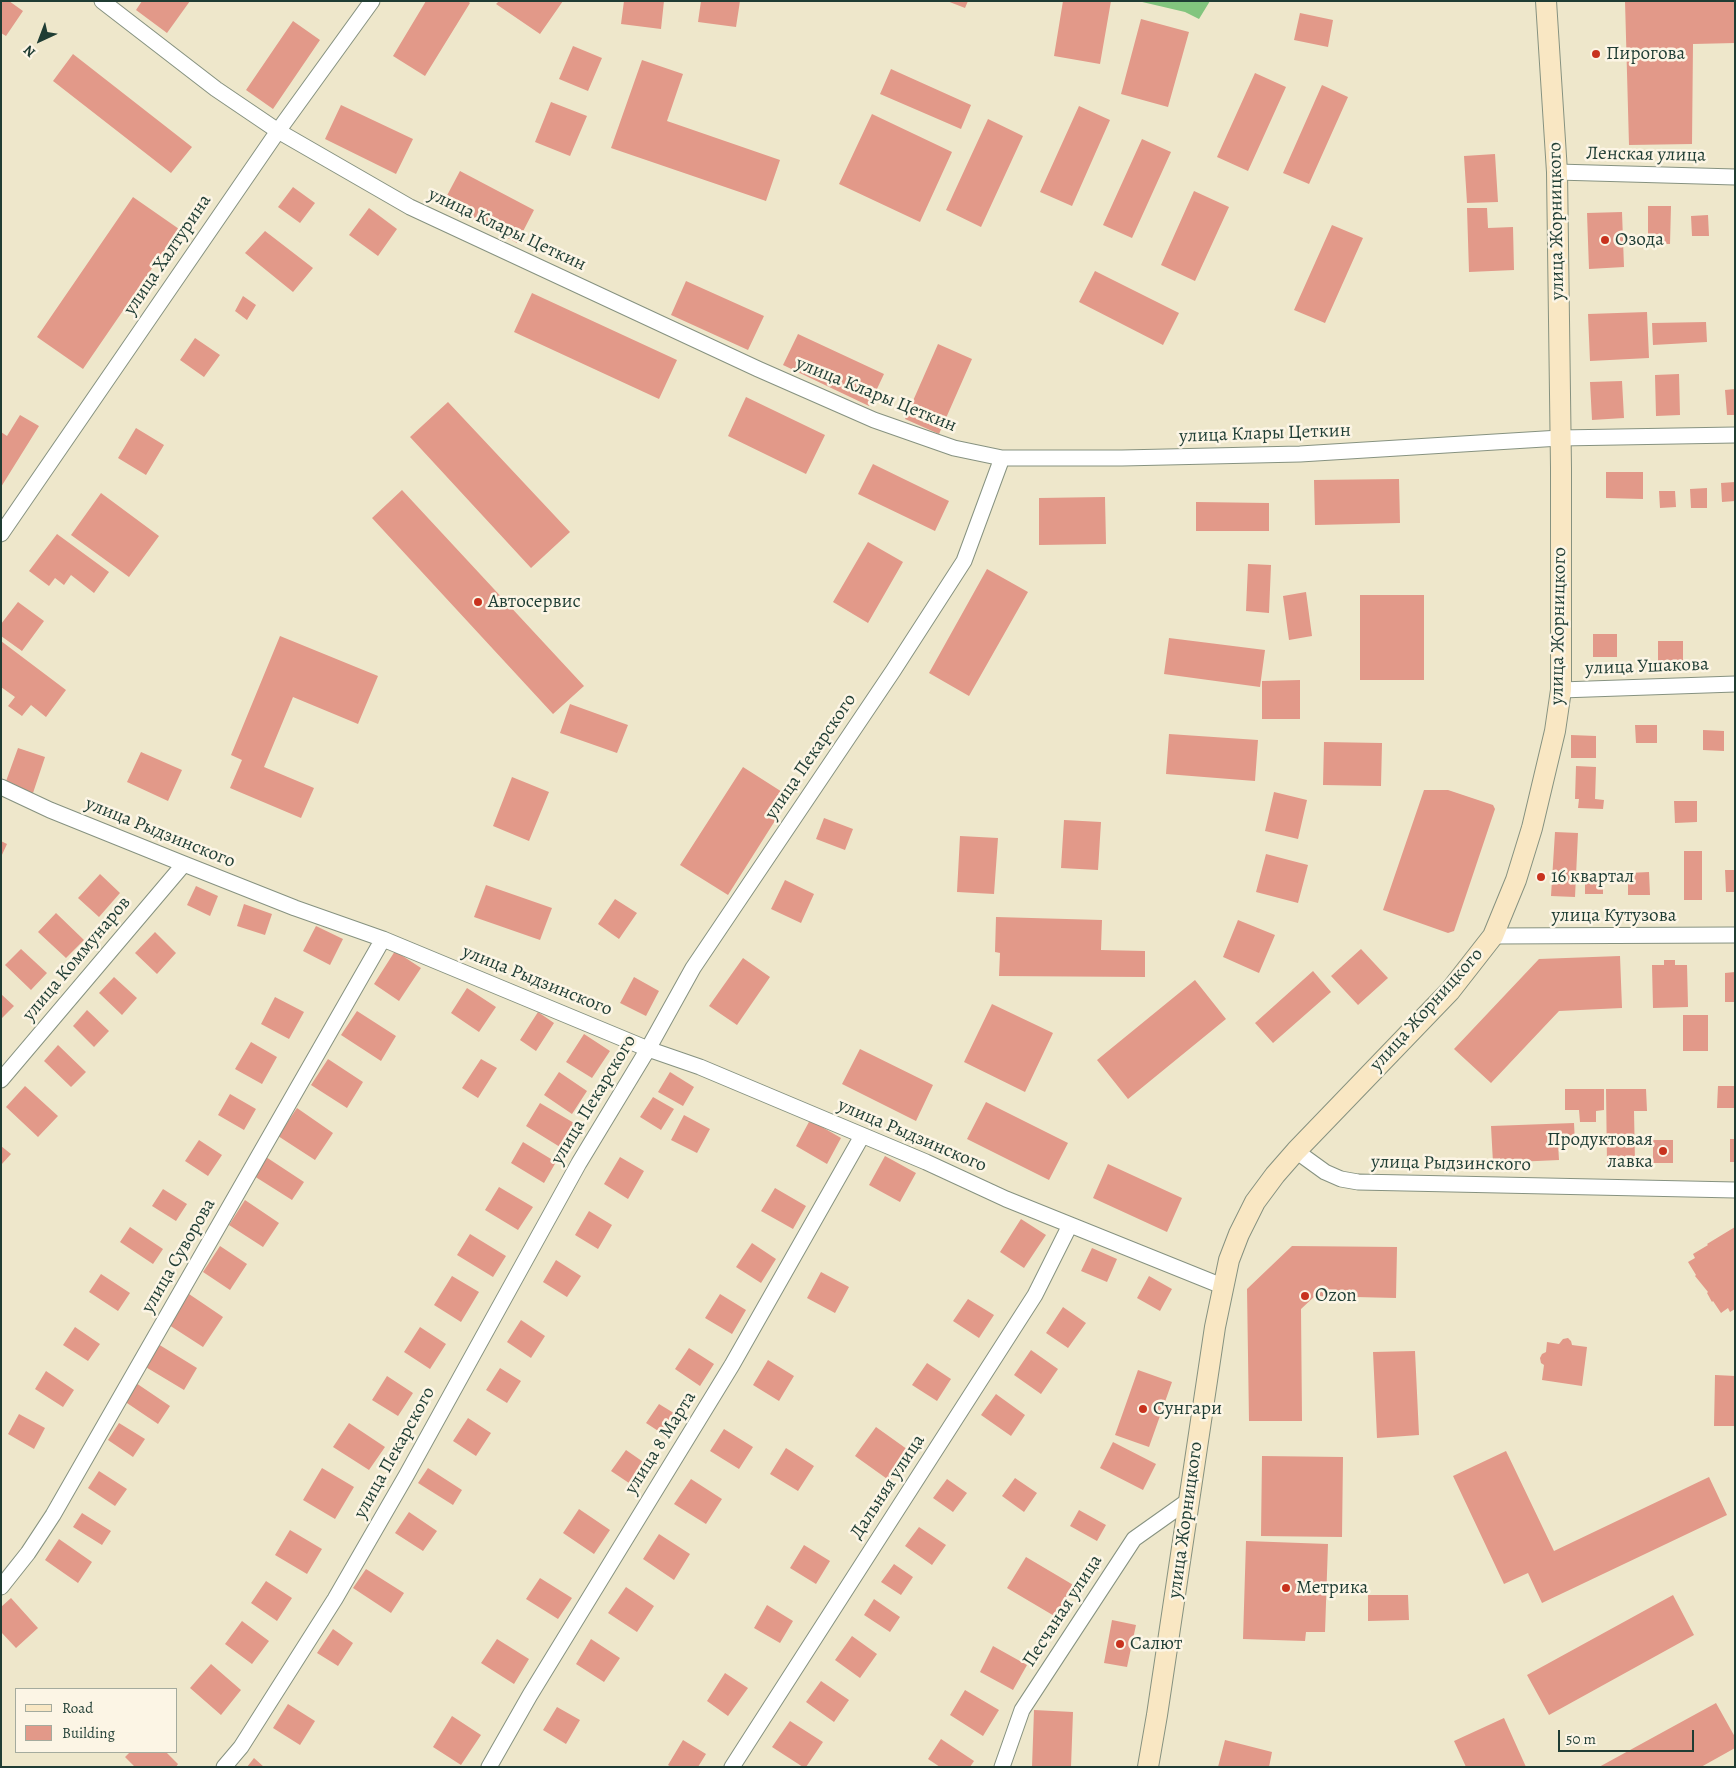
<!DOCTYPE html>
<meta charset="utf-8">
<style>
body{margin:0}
#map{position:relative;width:1736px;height:1768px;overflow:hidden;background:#eee7cb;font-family:Alegreya,serif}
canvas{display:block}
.frame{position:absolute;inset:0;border:2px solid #1f3d34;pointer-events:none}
.legend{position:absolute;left:15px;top:1688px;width:162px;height:65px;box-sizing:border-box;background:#fcf5e5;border:1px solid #a4ab9e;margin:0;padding:6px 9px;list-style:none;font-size:15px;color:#1f3d34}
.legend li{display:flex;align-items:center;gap:10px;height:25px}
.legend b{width:25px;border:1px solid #a4ab9e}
.north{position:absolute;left:15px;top:15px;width:50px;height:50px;-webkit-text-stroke:4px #fcf5e5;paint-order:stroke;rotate:223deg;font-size:14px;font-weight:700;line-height:20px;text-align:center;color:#1f3d34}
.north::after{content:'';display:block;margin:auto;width:18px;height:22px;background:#1f3d34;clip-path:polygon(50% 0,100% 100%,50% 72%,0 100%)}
.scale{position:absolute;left:1558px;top:1730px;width:136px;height:22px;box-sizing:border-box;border:2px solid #1f3d34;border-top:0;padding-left:6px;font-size:15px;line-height:18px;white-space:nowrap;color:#1f3d34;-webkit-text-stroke:4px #fcf5e5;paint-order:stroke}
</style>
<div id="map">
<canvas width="1736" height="1768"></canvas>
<div class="frame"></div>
<ul class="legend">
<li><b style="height:6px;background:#f9e7c3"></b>Road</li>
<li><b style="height:14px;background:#e29989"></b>Building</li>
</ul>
<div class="north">N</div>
<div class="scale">50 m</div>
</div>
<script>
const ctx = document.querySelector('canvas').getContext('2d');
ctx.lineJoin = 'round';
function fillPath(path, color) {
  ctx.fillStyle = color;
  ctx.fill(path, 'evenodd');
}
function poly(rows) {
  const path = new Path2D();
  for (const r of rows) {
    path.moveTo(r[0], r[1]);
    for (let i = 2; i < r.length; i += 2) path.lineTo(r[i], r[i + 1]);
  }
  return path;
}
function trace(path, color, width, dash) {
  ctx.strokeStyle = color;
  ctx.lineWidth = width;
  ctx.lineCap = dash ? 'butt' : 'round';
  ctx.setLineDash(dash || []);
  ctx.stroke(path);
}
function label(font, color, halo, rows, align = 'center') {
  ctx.font = font + ' Alegreya,serif';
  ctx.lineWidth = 5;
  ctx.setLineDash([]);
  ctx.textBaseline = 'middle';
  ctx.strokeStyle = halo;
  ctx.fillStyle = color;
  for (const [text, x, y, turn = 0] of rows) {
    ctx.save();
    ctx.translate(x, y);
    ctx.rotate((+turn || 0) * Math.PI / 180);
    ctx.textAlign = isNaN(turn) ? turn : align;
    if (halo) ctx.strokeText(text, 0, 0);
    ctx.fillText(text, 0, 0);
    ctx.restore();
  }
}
const green = poly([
 [1138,1,1210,1,1199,19,1185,12]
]);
const building = poly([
 [1,1,9,1,23,11,6,36,1,33],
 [142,1,190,1,167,33,136,10],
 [426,1,468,1,470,3,425,76,393,56],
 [499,1,563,1,540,34,496,4],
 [624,1,664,1,661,29,621,24],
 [701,1,740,1,736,27,698,22],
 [947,1,968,1,965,8],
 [1063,1,1111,1,1100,64,1054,56],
 [1625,1,1735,1,1735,43,1693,44,1692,144,1629,145],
 [1300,13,1333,20,1328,47,1294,40],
 [1141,19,1189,32,1168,107,1121,94],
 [293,21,320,40,273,109,246,90],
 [573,46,602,58,588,91,559,79],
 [73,54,192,147,171,173,53,81],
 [642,60,683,74,667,121,780,160,766,201,611,148],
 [891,69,971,105,961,129,880,94],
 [1255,73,1286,87,1248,171,1217,157],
 [1322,85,1348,97,1309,184,1283,173],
 [551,102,587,116,570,156,535,142],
 [341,105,413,139,396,174,325,139],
 [1079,106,1110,120,1072,206,1040,192],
 [872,114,952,152,920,222,839,184],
 [988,119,1023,136,981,227,946,210],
 [1142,139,1171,152,1132,238,1103,225],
 [1495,154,1498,202,1467,203,1464,156],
 [460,171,534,210,517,243,443,203],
 [293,187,315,203,300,223,278,207],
 [1194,191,1229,207,1195,281,1161,265],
 [133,197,179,229,83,369,37,337],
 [1648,206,1671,206,1670,244,1648,244],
 [369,208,397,229,378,256,349,235],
 [1467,208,1487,208,1488,228,1513,227,1514,270,1469,272],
 [1622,212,1624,267,1589,269,1587,213],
 [1708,215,1709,236,1692,236,1691,216],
 [1332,225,1363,238,1325,323,1294,310],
 [265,231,313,268,293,292,245,253],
 [1095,271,1179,313,1163,345,1079,302],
 [686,281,764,316,748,350,671,315],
 [532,293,677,360,659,399,514,332],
 [243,296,256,305,247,320,235,311],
 [1647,312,1649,358,1590,361,1588,314],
 [1706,322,1707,342,1653,345,1652,323],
 [798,334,884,374,869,406,783,365],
 [195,338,220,355,204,377,180,360],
 [938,344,972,359,939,434,905,419],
 [1679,374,1680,415,1656,416,1655,375],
 [1622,381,1624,418,1592,420,1590,382],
 [1735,389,1735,415,1727,415,1725,390],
 [746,397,825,435,806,474,728,436],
 [448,402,570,532,531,568,410,437],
 [20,415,39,426,1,487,1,432,7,436],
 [136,428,164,445,146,475,118,458],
 [873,464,949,501,935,531,858,494],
 [1606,472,1643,472,1643,499,1606,498],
 [1399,479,1400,523,1315,525,1314,480],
 [1735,482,1735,501,1722,502,1721,483],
 [1707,488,1707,508,1691,508,1690,489],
 [402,490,584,686,553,714,372,518],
 [1659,491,1675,491,1676,507,1660,508],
 [101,493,159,536,129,577,71,535],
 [1105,497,1106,544,1039,545,1039,498],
 [1196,502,1269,503,1269,531,1196,531],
 [57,534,109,572,94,593,71,575,64,585,55,578,49,586,29,571],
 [868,542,903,562,868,623,833,602],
 [1248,564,1271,565,1269,613,1246,611],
 [987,569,1028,592,969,696,929,673],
 [1306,592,1312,636,1289,640,1283,596],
 [1360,595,1424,595,1424,680,1360,680],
 [18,602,44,621,22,651,1,636,1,624],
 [1593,634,1617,634,1617,657,1593,657],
 [280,636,378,676,358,724,293,697,264,767,314,788,301,818,230,788,242,760,231,755],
 [1169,638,1265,650,1260,687,1164,674],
 [1,641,66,690,46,717,31,705,22,716,8,706,15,697,1,687],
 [1658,641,1683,641,1683,662,1658,662],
 [1300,680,1300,719,1262,719,1262,681],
 [570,704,628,725,617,753,560,733],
 [1635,725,1657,725,1657,743,1636,743],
 [1703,730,1724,731,1724,751,1703,750],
 [1169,734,1258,740,1255,781,1166,774],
 [1571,735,1596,736,1596,758,1571,758],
 [1324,742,1382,743,1381,786,1323,785],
 [18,748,45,757,33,793,5,784],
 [141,752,182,770,168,801,127,782],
 [1576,766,1596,767,1595,799,1604,800,1603,809,1578,808,1579,799,1575,799],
 [743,767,790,797,728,895,680,865],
 [512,777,549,792,529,841,493,826],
 [1424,790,1448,790,1493,805,1495,809,1454,931,1448,933,1383,910],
 [1274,792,1307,800,1298,839,1265,831],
 [1674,801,1697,801,1697,822,1675,823],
 [824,818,853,829,845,850,816,839],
 [1064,820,1101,822,1098,870,1061,868],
 [1555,832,1578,833,1575,897,1551,896],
 [960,836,998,838,994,894,957,892],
 [1,841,7,844,1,857],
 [1684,851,1702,851,1702,900,1684,900],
 [1266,854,1308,865,1298,903,1256,892],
 [1725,870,1735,870,1735,892,1726,892],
 [1585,872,1603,872,1603,894,1585,894],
 [1649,872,1650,895,1628,895,1628,873],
 [100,874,120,893,99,917,78,898],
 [785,880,814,894,801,923,771,909],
 [486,885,552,908,540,940,474,917],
 [196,886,218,896,210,916,187,905],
 [615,899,637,913,619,939,598,924],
 [244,904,272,914,265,935,237,926],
 [56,913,84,940,66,958,38,932],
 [996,917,1102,920,1101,950,1145,951,1145,977,999,976,1000,953,995,952],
 [1238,920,1275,935,1259,973,1223,957],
 [316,926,343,939,330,965,303,951],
 [155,932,176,953,157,974,135,953],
 [21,949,47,973,31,990,5,965],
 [1361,949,1388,978,1358,1005,1331,976],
 [395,951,421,968,399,1001,374,984],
 [1620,956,1622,1008,1559,1011,1491,1083,1454,1049,1539,959],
 [743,958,770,977,737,1025,709,1006],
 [1664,960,1675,960,1675,965,1687,965,1688,1007,1653,1008,1652,965,1664,965],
 [1313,971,1331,992,1273,1043,1255,1023],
 [1735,972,1735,1002,1725,1002,1725,973],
 [114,977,137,998,122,1015,99,993],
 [634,977,659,991,646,1016,620,1003],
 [1195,980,1226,1019,1128,1099,1097,1060],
 [467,988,496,1007,479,1032,451,1013],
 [1,994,14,1006,1,1019],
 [275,997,304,1012,289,1039,261,1024],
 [992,1004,1053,1033,1025,1092,964,1062],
 [87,1010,109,1031,94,1047,73,1026],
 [357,1011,396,1036,381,1061,341,1035],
 [538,1012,554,1023,536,1051,520,1040],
 [1683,1015,1708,1015,1708,1051,1683,1051],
 [584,1034,610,1051,592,1078,566,1062],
 [251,1042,277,1057,262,1084,235,1069],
 [58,1045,86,1072,71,1087,44,1061],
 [860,1049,933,1085,916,1121,842,1084],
 [328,1059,363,1082,347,1108,311,1085],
 [481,1059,497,1068,478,1098,462,1088],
 [559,1072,587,1091,572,1114,544,1095],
 [670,1072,694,1087,683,1106,658,1092],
 [25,1086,58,1116,38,1137,6,1107],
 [1718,1086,1735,1086,1735,1108,1717,1108],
 [1565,1089,1604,1089,1604,1110,1596,1111,1596,1122,1580,1122,1579,1110,1565,1110],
 [1606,1089,1646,1089,1647,1111,1634,1111,1635,1163,1607,1163],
 [230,1094,256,1109,244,1130,218,1115],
 [653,1097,674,1109,661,1130,640,1117],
 [986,1102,1068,1143,1049,1180,967,1139],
 [540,1103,574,1123,560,1147,526,1126],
 [297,1108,333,1133,315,1160,278,1136],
 [684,1115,710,1129,697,1153,671,1140],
 [810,1120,841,1138,827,1164,796,1146],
 [1574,1123,1575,1143,1558,1144,1559,1160,1493,1163,1491,1126],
 [1730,1139,1735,1139,1735,1162,1730,1162],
 [199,1140,222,1155,208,1176,185,1161],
 [1653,1140,1673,1140,1673,1163,1653,1163],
 [523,1142,556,1162,544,1183,511,1163],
 [1,1146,11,1154,1,1165],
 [885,1156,916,1173,900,1202,869,1185],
 [266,1157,304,1182,292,1200,254,1176],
 [620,1157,644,1171,628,1199,604,1184],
 [1108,1164,1182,1198,1167,1232,1093,1198],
 [499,1187,533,1207,518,1230,485,1210],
 [775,1188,806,1206,793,1229,761,1211],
 [163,1189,187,1204,176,1221,152,1206],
 [245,1200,279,1223,263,1247,229,1225],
 [589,1211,612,1225,598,1249,575,1235],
 [1021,1219,1046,1235,1024,1268,1000,1252],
 [130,1227,163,1249,153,1264,120,1242],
 [1735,1227,1735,1309,1730,1312,1728,1308,1721,1313,1713,1301,1712,1302,1707,1293,1708,1292,1695,1276,1696,1275,1688,1262,1695,1258,1693,1254,1708,1245,1707,1244],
 [470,1234,506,1256,493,1277,457,1255],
 [752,1243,776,1259,761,1283,736,1267],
 [220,1246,247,1264,230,1290,203,1272],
 [1292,1246,1397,1247,1396,1298,1315,1296,1301,1309,1302,1421,1249,1421,1247,1289],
 [1092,1248,1117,1259,1107,1282,1081,1271],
 [556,1260,581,1276,567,1297,543,1282],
 [821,1272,849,1287,835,1313,807,1298],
 [101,1274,130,1293,118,1311,89,1292],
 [452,1276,479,1292,461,1322,434,1305],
 [1149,1276,1172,1289,1160,1311,1137,1298],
 [189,1294,223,1317,203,1347,169,1325],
 [720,1294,746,1310,732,1334,705,1318],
 [968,1299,994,1315,979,1338,953,1321],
 [1063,1307,1086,1323,1068,1348,1046,1333],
 [521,1320,545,1336,531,1358,507,1342],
 [75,1327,100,1344,88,1361,63,1345],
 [420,1327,446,1344,430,1369,404,1352],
 [1568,1338,1571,1341,1572,1345,1587,1347,1582,1386,1542,1380,1544,1365,1541,1363,1540,1358,1542,1354,1546,1352,1547,1342,1559,1344,1563,1339],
 [158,1344,197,1368,184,1390,144,1366],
 [689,1348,714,1364,700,1386,675,1369],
 [1031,1350,1058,1369,1041,1394,1014,1375],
 [1415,1351,1419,1435,1377,1438,1373,1352],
 [768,1360,794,1376,779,1401,753,1385],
 [927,1363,951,1379,937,1401,912,1385],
 [500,1368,521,1381,507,1403,486,1390],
 [1138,1370,1172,1382,1149,1447,1115,1435],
 [46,1371,74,1390,63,1407,35,1389],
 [1715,1375,1735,1376,1735,1426,1714,1426],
 [387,1376,413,1393,398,1416,372,1400],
 [136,1383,170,1406,158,1424,124,1401],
 [996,1394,1025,1415,1011,1436,981,1415],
 [659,1404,682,1418,669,1438,646,1423],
 [19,1414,45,1428,34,1449,8,1434],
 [468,1418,491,1433,476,1456,453,1441],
 [119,1423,145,1439,133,1457,108,1440],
 [349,1423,385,1447,369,1470,333,1447],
 [876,1427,911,1452,890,1481,855,1456],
 [724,1429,753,1447,739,1469,710,1451],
 [1113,1442,1156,1464,1143,1490,1100,1468],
 [786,1448,814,1466,798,1491,770,1474],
 [626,1450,652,1468,638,1489,611,1471],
 [1506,1451,1554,1551,1709,1477,1727,1515,1542,1603,1528,1573,1504,1584,1453,1476],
 [1262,1456,1343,1457,1342,1537,1261,1536],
 [322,1468,354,1487,335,1519,303,1500],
 [428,1468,462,1490,453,1505,418,1483],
 [99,1471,127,1489,115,1506,88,1488],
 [1015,1478,1037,1493,1024,1512,1002,1496],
 [691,1479,722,1499,706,1524,674,1504],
 [947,1479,967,1493,953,1512,933,1498],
 [579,1509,610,1530,594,1554,563,1533],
 [1079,1510,1106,1525,1097,1541,1070,1526],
 [409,1512,437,1531,423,1551,395,1533],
 [82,1513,111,1531,102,1545,73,1527],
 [919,1527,946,1545,932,1565,905,1546],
 [290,1530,322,1549,307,1574,275,1555],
 [659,1534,690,1554,674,1580,643,1559],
 [59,1539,92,1562,78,1583,45,1560],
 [1246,1541,1328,1544,1325,1632,1306,1632,1305,1641,1243,1639],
 [804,1545,830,1561,816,1584,790,1568],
 [1026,1557,1075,1586,1056,1617,1007,1588],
 [894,1564,913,1577,901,1595,881,1582],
 [366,1569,404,1593,391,1613,353,1588],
 [540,1578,572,1598,558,1619,526,1599],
 [266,1581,292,1598,277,1621,251,1603],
 [626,1587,654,1606,637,1632,608,1613],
 [1368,1595,1408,1595,1409,1620,1368,1621],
 [1673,1595,1694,1635,1549,1715,1527,1675],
 [11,1598,38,1628,16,1648,1,1632,1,1607],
 [874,1599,900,1617,890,1632,864,1615],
 [767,1605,793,1621,780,1643,754,1628],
 [1112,1620,1136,1625,1127,1667,1104,1663],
 [242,1621,269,1641,252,1664,225,1644],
 [333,1629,353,1643,338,1666,317,1653],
 [852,1636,877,1654,860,1678,835,1660],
 [497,1639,529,1659,514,1684,481,1663],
 [591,1639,620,1658,604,1682,576,1664],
 [993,1646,1027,1665,1013,1690,980,1672],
 [211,1664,241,1690,221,1715,190,1688],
 [725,1673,748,1688,728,1716,707,1701],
 [821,1681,849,1700,834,1722,806,1702],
 [965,1690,999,1710,983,1736,950,1715],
 [1716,1703,1735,1737,1735,1748,1701,1767,1599,1767],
 [288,1704,315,1721,300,1745,273,1728],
 [557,1707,580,1720,566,1744,543,1730],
 [1034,1710,1073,1712,1071,1767,1032,1767],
 [452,1716,481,1735,461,1765,433,1747],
 [1504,1718,1526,1767,1466,1767,1454,1741],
 [790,1721,823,1742,806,1767,803,1767,772,1747],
 [941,1739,974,1761,970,1767,940,1767,928,1759],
 [683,1740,706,1754,698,1767,671,1767,668,1765],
 [1225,1740,1272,1752,1269,1767,1218,1767],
 [130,1752,166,1752,178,1764,176,1767,135,1767,125,1757],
 [254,1758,264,1767,247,1767]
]);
const minor = poly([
 [102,1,216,89,278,131,410,207,758,369,874,420,954,448,1002,458,1122,458,1300,454,1560,438,1735,435],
 [1557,172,1735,177],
 [1,534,278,131,372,1],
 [1561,690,1735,684],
 [1,787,50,810,184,864,295,908,383,939,648,1049,700,1067,926,1162,1006,1199,1222,1286],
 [1493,936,1735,935],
 [1,1080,184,864],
 [1296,1151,1325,1172,1341,1179,1358,1182,1735,1190],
 [1,1587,28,1553,53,1515,383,939],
 [224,1767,241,1747,335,1599,406,1476,579,1163,648,1049,693,968,893,671,964,561,1002,458],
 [489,1767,530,1695,732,1365,862,1136],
 [732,1767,1035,1295,1070,1225],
 [1002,1767,1022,1710,1134,1539,1189,1500]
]);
const secondary = poly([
 [1148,1767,1157,1715,1215,1327,1229,1260,1239,1234,1255,1202,1275,1175,1296,1151,1450,991,1493,936,1516,880,1532,828,1555,731,1561,690,1561,468,1557,172,1546,1]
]);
const markers = [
 [1596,54,5,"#c8321e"],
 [1605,240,5,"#c8321e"],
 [478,602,5,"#c8321e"],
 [1541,877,5,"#c8321e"],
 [1663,1151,5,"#c8321e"],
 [1305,1296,5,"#c8321e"],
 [1143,1409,5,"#c8321e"],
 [1286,1588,5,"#c8321e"],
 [1120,1644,5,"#c8321e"]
];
const poiNames = [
 ["Пирогова",1606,54],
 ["Озода",1615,240],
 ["Автосервис",488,602],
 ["16 квартал",1551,877],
 ["Продуктовая",1653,1140,"right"],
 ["лавка",1653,1162,"right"],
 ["Ozon",1315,1296],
 ["Сунгари",1153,1409],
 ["Метрика",1296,1588],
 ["Салют",1130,1644]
];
const streetNames = [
 ["Ленская улица",1646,155,1],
 ["улица Жорницкого",1557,221,-91],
 ["улица Клары Цеткин",507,230,25],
 ["улица Халтурина",168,255,-56],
 ["улица Клары Цеткин",876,395,22],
 ["улица Клары Цеткин",1265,434,-2],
 ["улица Жорницкого",1559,626,-89],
 ["улица Ушакова",1647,667,-2],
 ["улица Пекарского",811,757,-56],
 ["улица Рыдзинского",160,833,22],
 ["улица Кутузова",1614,916],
 ["улица Коммунаров",77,959,-50],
 ["улица Рыдзинского",537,981,22],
 ["улица Жорницкого",1427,1010,-48],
 ["улица Пекарского",594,1100,-59],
 ["улица Рыдзинского",912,1136,23],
 ["улица Рыдзинского",1451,1164,1],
 ["улица Суворова",179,1256,-60],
 ["улица 8 Марта",661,1443,-58],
 ["улица Пекарского",395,1453,-61],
 ["Дальняя улица",888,1487,-57],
 ["улица Жорницкого",1186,1520,-82],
 ["Песчаная улица",1063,1611,-57]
];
fillPath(green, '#82c57e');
fillPath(building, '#e29989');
trace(minor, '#869280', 17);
trace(secondary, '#869280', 22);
trace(minor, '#fff', 15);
trace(secondary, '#f9e7c3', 20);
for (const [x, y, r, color] of markers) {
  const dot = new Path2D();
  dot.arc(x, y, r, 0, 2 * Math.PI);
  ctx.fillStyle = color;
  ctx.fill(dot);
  trace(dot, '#fcf5e5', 2);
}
label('19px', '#1f3d34', '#fcf5e5', poiNames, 'left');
label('19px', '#1f3d34', '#fcf5e5', streetNames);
</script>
